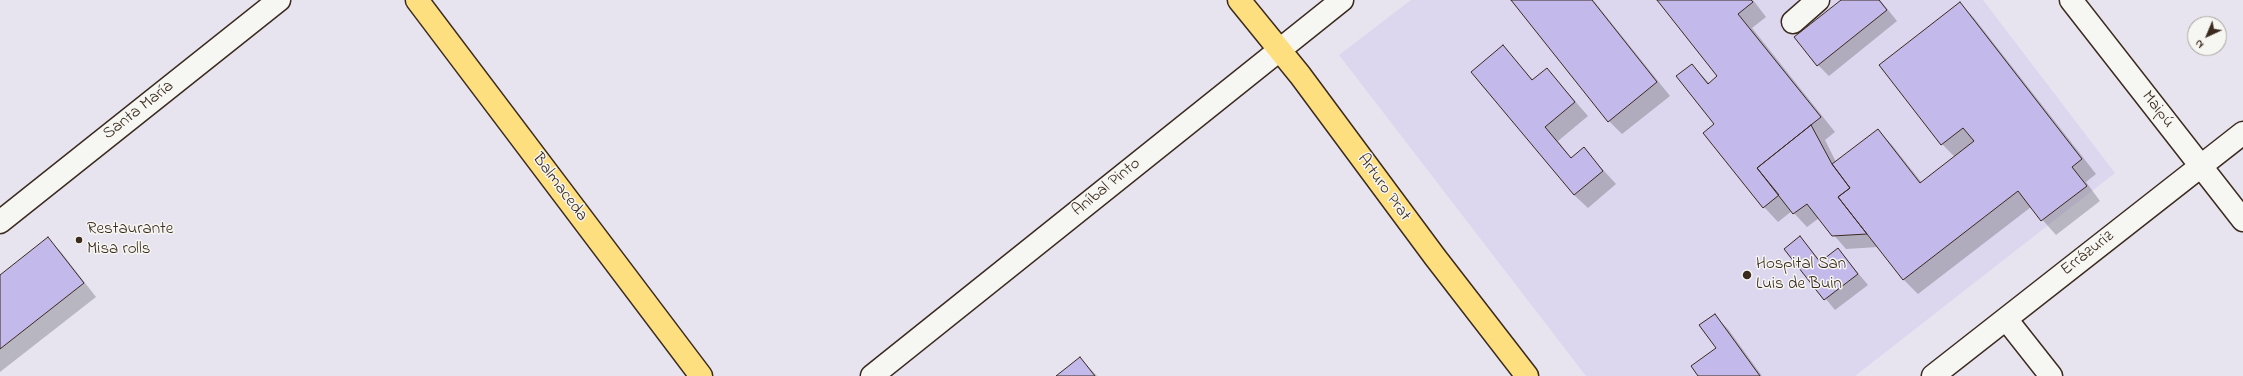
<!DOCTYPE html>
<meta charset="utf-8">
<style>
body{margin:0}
#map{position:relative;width:2243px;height:376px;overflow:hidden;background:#e7e4f0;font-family:"Indie Flower",sans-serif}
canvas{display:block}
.north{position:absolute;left:2187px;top:16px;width:40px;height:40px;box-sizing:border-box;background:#f6f6f2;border:1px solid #aba49d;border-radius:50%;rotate:224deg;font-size:11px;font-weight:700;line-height:16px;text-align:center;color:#3b2a1e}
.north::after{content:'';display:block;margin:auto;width:14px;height:18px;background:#3b2a1e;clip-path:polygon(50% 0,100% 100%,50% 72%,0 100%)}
</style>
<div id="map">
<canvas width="2243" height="376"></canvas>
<div class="north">N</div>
</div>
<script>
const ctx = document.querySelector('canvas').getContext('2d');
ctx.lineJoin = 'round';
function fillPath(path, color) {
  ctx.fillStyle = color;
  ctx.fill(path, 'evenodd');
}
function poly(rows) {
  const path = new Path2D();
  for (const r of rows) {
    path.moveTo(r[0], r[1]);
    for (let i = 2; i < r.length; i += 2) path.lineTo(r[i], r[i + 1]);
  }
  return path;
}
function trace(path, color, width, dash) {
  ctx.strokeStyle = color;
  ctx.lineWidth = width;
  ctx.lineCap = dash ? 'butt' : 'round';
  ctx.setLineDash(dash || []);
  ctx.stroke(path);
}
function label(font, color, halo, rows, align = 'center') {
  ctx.font = font + ' "Indie Flower",sans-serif';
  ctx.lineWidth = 3;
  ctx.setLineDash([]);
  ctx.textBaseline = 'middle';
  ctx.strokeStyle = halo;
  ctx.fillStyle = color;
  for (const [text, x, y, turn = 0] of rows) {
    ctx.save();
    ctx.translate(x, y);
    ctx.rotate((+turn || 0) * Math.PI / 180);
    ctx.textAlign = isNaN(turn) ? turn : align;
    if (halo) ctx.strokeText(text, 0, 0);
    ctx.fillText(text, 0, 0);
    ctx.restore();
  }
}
const built = poly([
 [1411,0,1983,0,2115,173,1855,376,1586,376,1339,55]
]);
const shadow = poly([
 [1512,0,1593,0,1670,96,1622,134,1609,121],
 [1658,0,1753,0,1766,17,1752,28,1835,132,1825,140,1836,162,1878,130,1892,145,1922,183,1955,157,1942,144,1960,3,1974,18,2096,174,2086,182,2100,201,2056,235,2031,207,1918,294,1904,280,1878,247,1846,249,1819,218,1807,227,1792,211,1778,222,1764,207,1705,133,1715,124,1692,65,1710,84,1719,76],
 [1842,0,1880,0,1897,21,1829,76,1818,65],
 [1503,47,1533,80,1547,69,1588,116,1558,141,1572,159,1584,149,1616,184,1588,208,1574,195],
 [1800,237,1821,262,1838,249,1868,285,1835,310,1785,249],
 [48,239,61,252,96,297,0,372,0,277],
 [1714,315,1728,329,1762,376,1699,376,1717,348],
 [1080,358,1097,376,1058,376]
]);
const building = poly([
 [1511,0,1592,0,1657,82,1608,122,1511,0],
 [1657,0,1751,0,1753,2,1738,14,1821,117,1757,168,1779,195,1763,208,1703,133,1714,124,1676,76,1692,64,1708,84,1717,76,1657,0],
 [1841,0,1879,0,1887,10,1817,66,1794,37,1841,0],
 [1960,2,2082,159,2072,167,2087,186,2041,221,2018,191,1903,280,1838,197,1850,188,1832,164,1878,129,1920,183,1974,141,1963,128,1941,145,1879,65,1960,2],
 [1503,45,1532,80,1547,68,1575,102,1545,127,1571,158,1584,147,1603,171,1574,195,1471,72,1503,45],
 [1811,125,1832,164,1850,188,1838,197,1867,234,1832,236,1807,204,1793,214,1757,168,1811,125],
 [1800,236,1820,262,1838,248,1858,274,1824,300,1784,249,1800,236],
 [48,237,84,283,0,349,0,275,48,237],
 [1715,314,1760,376,1698,376,1691,366,1716,348,1699,325,1715,314],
 [1080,357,1095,376,1056,376,1080,357]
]);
const minor = poly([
 [2071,0,2243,220],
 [1793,22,1818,0],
 [0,222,279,0],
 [2006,319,2051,376],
 [872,376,1342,0],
 [1933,376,2243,133]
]);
const major = poly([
 [417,0,701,376],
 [1239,0,1300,75,1435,257,1527,376]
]);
const markers = [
 [79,240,4,"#3b2a1e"],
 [1747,275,5,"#3b2a1e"]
];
const streetNames = [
 ["Maipú",2157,110,52],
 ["Santa María",139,111,-38],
 ["Balmaceda",559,188,53],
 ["Aníbal Pinto",1107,188,-39],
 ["Arturo Prat",1383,188,54],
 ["Errázuriz",2088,254,-38]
];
const poiNames = [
 ["Restaurante",87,230],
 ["Misa rolls",87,250],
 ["Hospital San",1756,265],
 ["Luis de Buin",1756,285]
];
fillPath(built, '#dcd7ee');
fillPath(shadow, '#0003');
fillPath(building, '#c4b9eb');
trace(building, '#3b2a1e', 1);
trace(minor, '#3b2a1e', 25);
trace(major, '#3b2a1e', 25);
trace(minor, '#f6f6f2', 22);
trace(major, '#fedf80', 22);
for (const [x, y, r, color] of markers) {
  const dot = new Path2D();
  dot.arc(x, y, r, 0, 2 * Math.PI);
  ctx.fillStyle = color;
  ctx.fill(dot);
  trace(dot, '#f6f6f2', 1.5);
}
label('17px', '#3b2a1e', '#f6f6f2', streetNames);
label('17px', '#3b2a1e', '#f6f6f2', poiNames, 'left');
</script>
